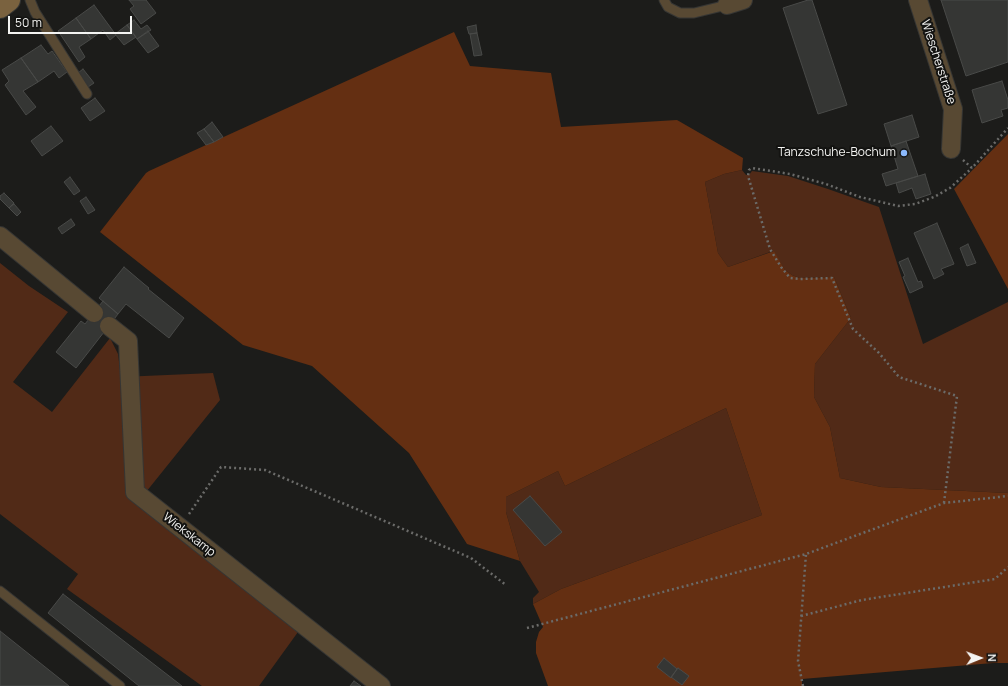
<!DOCTYPE html>
<meta charset="utf-8">
<style>
body{margin:0}
#map{position:relative;width:1008px;height:686px;overflow:hidden;background:#1c1c1a;font-family:Manrope,sans-serif}
canvas{display:block}
.north{position:absolute;left:960px;top:638px;width:40px;height:40px;-webkit-text-stroke:3px #131311;paint-order:stroke;rotate:89deg;font-size:11px;font-weight:700;line-height:16px;text-align:center;color:#f4f4f2}
.north::after{content:'';display:block;margin:auto;width:14px;height:18px;background:#f4f4f2;clip-path:polygon(50% 0,100% 100%,50% 72%,0 100%)}
.scale{position:absolute;left:8px;top:16px;width:124px;height:18px;box-sizing:border-box;border:2px solid #f4f4f2;border-top:0;padding-left:5px;font-size:12px;line-height:14px;white-space:nowrap;color:#f4f4f2;-webkit-text-stroke:3px #131311;paint-order:stroke}
</style>
<div id="map">
<canvas width="1008" height="686"></canvas>
<div class="north">N</div>
<div class="scale">50 m</div>
</div>
<script>
const ctx = document.querySelector('canvas').getContext('2d');
ctx.lineJoin = 'round';
function fillPath(path, color) {
  ctx.fillStyle = color;
  ctx.fill(path, 'evenodd');
}
function poly(rows) {
  const path = new Path2D();
  for (const r of rows) {
    path.moveTo(r[0], r[1]);
    for (let i = 2; i < r.length; i += 2) path.lineTo(r[i], r[i + 1]);
  }
  return path;
}
function trace(path, color, width, dash) {
  ctx.strokeStyle = color;
  ctx.lineWidth = width;
  ctx.lineCap = dash ? 'butt' : 'round';
  ctx.setLineDash(dash || []);
  ctx.stroke(path);
}
function label(font, color, halo, rows, align = 'center') {
  ctx.font = font + ' Manrope,sans-serif';
  ctx.lineWidth = 4;
  ctx.setLineDash([]);
  ctx.textBaseline = 'middle';
  ctx.strokeStyle = halo;
  ctx.fillStyle = color;
  for (const [text, x, y, turn = 0] of rows) {
    ctx.save();
    ctx.translate(x, y);
    ctx.rotate((+turn || 0) * Math.PI / 180);
    ctx.textAlign = isNaN(turn) ? turn : align;
    if (halo) ctx.strokeText(text, 0, 0);
    ctx.fillText(text, 0, 0);
    ctx.restore();
  }
}
const green = poly([
 [742,170,746,175,749,175,752,171,788,176,828,189,879,207,923,344,1008,302,1008,493,881,487,840,478,830,427,814,397,815,364,851,318,834,277,799,278,792,275,785,270,773,251,728,267,718,253,705,182,724,174],
 [0,263,29,286,68,312,13,382,52,412,110,338,118,354,121,377,213,373,220,400,138,502,298,632,259,686,202,686,67,589,78,574,0,514],
 [726,408,762,515,561,589,533,604,533,598,539,592,520,561,506,512,506,497,558,471,565,486]
]);
const forest = poly([
 [454,32,470,66,551,73,561,127,677,120,743,158,742,170,724,174,705,182,718,253,728,267,774,251,785,270,792,275,799,278,834,277,851,318,815,364,814,397,830,427,840,478,881,487,1008,493,1008,663,993,663,802,679,802,686,548,686,536,653,536,642,539,632,543,627,533,604,561,589,762,515,726,408,565,486,558,471,506,497,506,512,520,561,467,544,409,453,312,366,243,345,100,232,146,173,149,171],
 [1008,134,1008,289,954,189]
]);
const building = poly([
 [129,0,146,0,156,13,141,24,130,9,134,6,129,0],
 [808,0,812,0,847,105,818,114,783,8,808,0],
 [941,0,1008,0,1008,62,966,76,941,0],
 [94,5,116,35,110,40,103,30,91,39,76,18,94,5],
 [76,18,91,39,79,47,85,57,79,62,58,31,76,18],
 [134,20,141,29,147,25,151,30,137,39,127,25,134,20],
 [127,25,136,37,124,45,115,34,127,25],
 [476,25,477,33,469,34,467,27,476,25],
 [148,31,159,46,148,53,137,39,148,31],
 [477,33,482,55,474,56,470,34,477,33],
 [41,45,48,54,52,51,67,72,59,78,54,71,38,82,21,58,41,45],
 [21,58,38,82,23,91,36,107,26,115,5,85,9,81,2,70,21,58],
 [83,69,94,83,88,87,78,73,83,69],
 [1002,81,1008,100,1008,108,1001,110,1003,116,982,123,972,90,1002,81],
 [95,98,105,111,90,121,81,108,95,98],
 [912,115,919,137,891,146,884,124,912,115],
 [212,122,223,137,214,142,204,129,212,122],
 [51,126,63,141,42,156,31,141,51,126],
 [204,129,214,142,206,145,197,133,204,129],
 [906,141,918,176,886,186,882,174,898,169,891,146,906,141],
 [925,174,931,194,916,199,912,188,899,193,896,183,925,174],
 [70,177,80,191,74,195,64,182,70,177],
 [4,193,14,203,9,208,0,199,0,196,4,193],
 [86,197,95,210,88,214,80,201,86,197],
 [14,204,21,212,17,216,9,208,14,204],
 [71,219,75,225,62,234,58,228,71,219],
 [937,223,954,264,941,269,944,274,934,279,914,233,937,223],
 [968,244,976,263,967,266,960,248,968,244],
 [908,258,918,282,921,281,923,287,910,293,903,277,905,276,899,262,908,258],
 [124,267,144,284,149,288,148,289,184,318,169,338,126,304,118,314,99,298,124,267],
 [103,301,118,314,76,368,56,352,81,321,85,324,103,301],
 [530,496,562,532,545,546,513,510,530,496],
 [63,594,182,686,139,686,48,613,63,594],
 [0,631,69,686,0,686,0,631],
 [664,658,677,669,671,678,657,667,664,658],
 [678,668,689,676,682,685,671,677,678,668],
 [354,681,361,686,350,686,354,681]
]);
const path = poly([
 [963,160,972,168,1008,128],
 [944,503,957,396,899,377,879,353,853,329,832,278,800,279,790,278,781,267,770,249,748,176,749,170,752,168,790,174,826,184,860,197,898,206,915,204,934,197,950,188,972,168],
 [189,514,221,467,265,470,471,558,506,585],
 [801,616,862,600,995,579,1008,567],
 [527,628,806,554,944,503,1008,496],
 [803,686,798,661,806,554]
]);
const service = poly([
 [30,0,35,12,87,94],
 [664,0,668,7,680,13,694,13,727,5],
 [0,591,120,686]
]);
const minor = poly([
 [918,0,953,109,951,149],
 [727,5,743,0],
 [0,236,94,313],
 [109,326,128,341,135,492,381,686]
]);
const secondary = poly([
 [0,7,9,0]
]);
const markers = [
 [904,153,4,"#8bb9fc"]
];
const streetNames = [
 ["Wiescherstraße",938,62,72],
 ["Wiekskamp",189,535,38]
];
const poiNames = [
 ["Tanzschuhe-Bochum",896,153]
];
fillPath(green, '#512a17');
fillPath(forest, '#642f12');
fillPath(building, '#353634');
trace(building, '#494a48', 1);
trace(service, '#363634', 11);
trace(minor, '#363634', 20);
trace(secondary, '#363634', 24);
trace(path, '#6b6b69', 2.5, [2, 3]);
trace(service, '#584933', 9);
trace(minor, '#584933', 18);
trace(secondary, '#7a623f', 22);
for (const [x, y, r, color] of markers) {
  const dot = new Path2D();
  dot.arc(x, y, r, 0, 2 * Math.PI);
  ctx.fillStyle = color;
  ctx.fill(dot);
  trace(dot, '#131311', 1.5);
}
label('12px', '#f4f4f2', '#131311', streetNames);
label('12px', '#f4f4f2', '#131311', poiNames, 'right');
</script>
